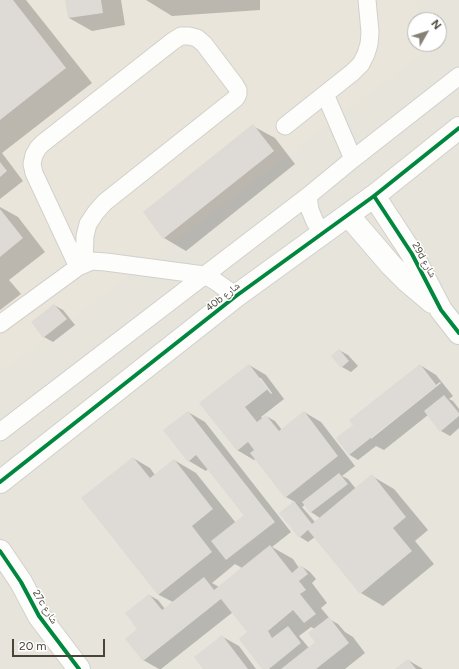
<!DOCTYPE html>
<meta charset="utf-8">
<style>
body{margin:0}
#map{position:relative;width:459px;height:669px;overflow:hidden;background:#f4f2ee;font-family:Figtree,sans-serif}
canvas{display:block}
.north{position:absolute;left:407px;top:12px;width:40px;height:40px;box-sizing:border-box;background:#fff;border:1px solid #b7b4b0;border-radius:50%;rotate:51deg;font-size:11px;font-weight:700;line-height:16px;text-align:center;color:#4b4439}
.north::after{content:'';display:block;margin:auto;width:14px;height:18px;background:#868178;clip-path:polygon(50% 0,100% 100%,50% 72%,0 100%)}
.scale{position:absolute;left:12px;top:639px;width:93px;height:18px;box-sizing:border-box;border:2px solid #4b4439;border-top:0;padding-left:5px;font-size:12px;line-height:14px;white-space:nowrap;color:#4b4439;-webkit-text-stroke:3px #fff;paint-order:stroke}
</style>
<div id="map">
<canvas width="459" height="669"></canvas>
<div class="north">N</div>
<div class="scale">20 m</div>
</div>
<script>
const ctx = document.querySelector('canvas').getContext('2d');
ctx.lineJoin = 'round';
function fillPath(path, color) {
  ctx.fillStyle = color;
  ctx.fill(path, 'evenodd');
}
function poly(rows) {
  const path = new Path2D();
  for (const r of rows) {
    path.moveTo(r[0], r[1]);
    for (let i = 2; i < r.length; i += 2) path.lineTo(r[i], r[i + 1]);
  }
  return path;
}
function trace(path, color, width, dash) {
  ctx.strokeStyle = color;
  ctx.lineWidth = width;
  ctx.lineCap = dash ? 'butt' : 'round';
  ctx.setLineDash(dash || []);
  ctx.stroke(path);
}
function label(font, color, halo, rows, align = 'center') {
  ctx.font = font + ' Figtree,"Noto Naskh Arabic",sans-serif';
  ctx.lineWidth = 3;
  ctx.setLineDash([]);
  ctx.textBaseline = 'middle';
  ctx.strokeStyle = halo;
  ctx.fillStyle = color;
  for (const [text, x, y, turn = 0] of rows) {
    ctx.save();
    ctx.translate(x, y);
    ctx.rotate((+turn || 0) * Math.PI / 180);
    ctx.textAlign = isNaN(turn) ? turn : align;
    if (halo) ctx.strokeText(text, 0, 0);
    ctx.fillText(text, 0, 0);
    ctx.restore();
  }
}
const residential = poly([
 [0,0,459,0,459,669,0,669],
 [415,20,439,20,439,44,415,44]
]);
const education = poly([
 [0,0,416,0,419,20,415,20,415,44,421,44,422,54,0,373]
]);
const shadow = poly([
 [0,0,26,0,92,83,2,153,23,181,0,199],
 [66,0,121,0,125,25,92,31,69,18],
 [146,0,260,0,260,10,172,16],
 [253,126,275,138,295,164,186,251,164,238],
 [0,207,18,217,45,252,9,280,21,294,0,310],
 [54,305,63,310,75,325,53,342,44,337],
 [339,350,348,355,358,366,351,372,342,367],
 [249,365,266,375,284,399,261,417,263,419,266,416,275,421,282,430,304,412,321,422,355,466,342,476,348,479,356,489,372,476,394,489,428,530,415,541,434,564,383,606,361,593,315,537,308,542,300,537,295,502,286,497,256,459,254,460,237,450],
 [258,378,261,378,272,393,271,394],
 [305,505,311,512,320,518,315,522,302,507],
 [420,365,436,375,453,396,449,399,453,401,459,409,459,428,450,436,441,431,428,415,384,450,376,446,358,460,350,455,337,439,354,425],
 [440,382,441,383,371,439,371,436],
 [188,412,205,422,291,532,272,547,293,559,299,568,301,566,310,572,316,579,312,583,327,603,321,608,331,620,338,624,345,632,353,637,365,653,345,669,263,669,249,632,233,612,161,669,159,669,143,660,138,629,149,595,158,600,165,609,173,602,159,595,82,498,133,458,150,468,155,475,174,460,196,473,236,523,245,516,208,469,206,471,189,461],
 [235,564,242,568,219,587,212,583],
 [311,627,315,629,317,642,309,648,299,636],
 [223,637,239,646,256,669,204,669],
 [408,660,423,669,397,669]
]);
const building = poly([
 [0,0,13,0,66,68,0,120],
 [65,0,101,0,103,13,68,18],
 [253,124,274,151,163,239,143,212],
 [0,162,7,171,0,177],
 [0,209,23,238,0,257],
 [54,304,67,319,43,338,31,322],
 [339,349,349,361,341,368,331,356],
 [249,364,268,389,245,407,257,422,266,415,279,431,304,411,338,456,285,498,250,453,254,450,248,442,237,451,199,403],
 [420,364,437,386,349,455,336,438,353,425,349,420],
 [444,395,459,413,459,416,440,432,424,411],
 [188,411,275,522,226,560,211,541,244,515,196,455,188,462,163,430],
 [133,457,150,478,174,459,213,509,192,526,212,552,158,595,81,498],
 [339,473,348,484,310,513,302,502],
 [372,474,406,517,393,528,412,551,360,594,308,530,299,538,279,513,294,501,312,524],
 [270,545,292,573,301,565,308,574,299,581,306,590,300,594,316,614,304,623,293,610,268,631,272,638,288,626,301,643,269,669,262,669,239,639,247,632,221,599,143,661,125,639,137,629,125,613,149,594,162,610,204,577,214,590],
 [329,617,349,643,316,669,281,669,315,642,308,633],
 [222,635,248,669,203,669,194,657],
 [408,659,416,669,395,669]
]);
const lane = poly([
 [325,94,353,159],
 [285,126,353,72,361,64,366,54,369,44,370,32,367,0],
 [308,196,310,210,315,222,323,233],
 [78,267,34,173,32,164,34,155,38,148,43,143,173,41,181,36,189,36,197,38,204,44,235,85,238,90,238,94,236,98,105,202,96,212,88,224,85,236,84,264],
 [0,324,78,267,92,261,106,262,204,275,215,281,236,296],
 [0,432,308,196,353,159,459,76]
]);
const street = poly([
 [374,196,412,254,441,310,459,333],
 [348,215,391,265,406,280,432,302],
 [0,482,236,296,374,196,459,128],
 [0,551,21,582,39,616,79,669]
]);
const cycleway = poly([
 [374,196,412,254,441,310,459,333],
 [0,482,236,296,374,196,459,128],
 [0,551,21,582,39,616,79,669]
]);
const streetNames = [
 ["29d شارع",424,260,61],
 ["40b شارع",223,297,-38],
 ["27c شارع",45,607,58]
];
fillPath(residential, '#e7e4dc');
fillPath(education, '#eae5da');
fillPath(shadow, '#0003');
fillPath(building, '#dedbd6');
trace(lane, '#d2d0cb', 19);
trace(street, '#d2d0cb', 24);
trace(lane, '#fdfdfc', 17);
trace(street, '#fdfdfc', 22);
trace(cycleway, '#00873e', 4);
label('10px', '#4b4439', '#fff', streetNames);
</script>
